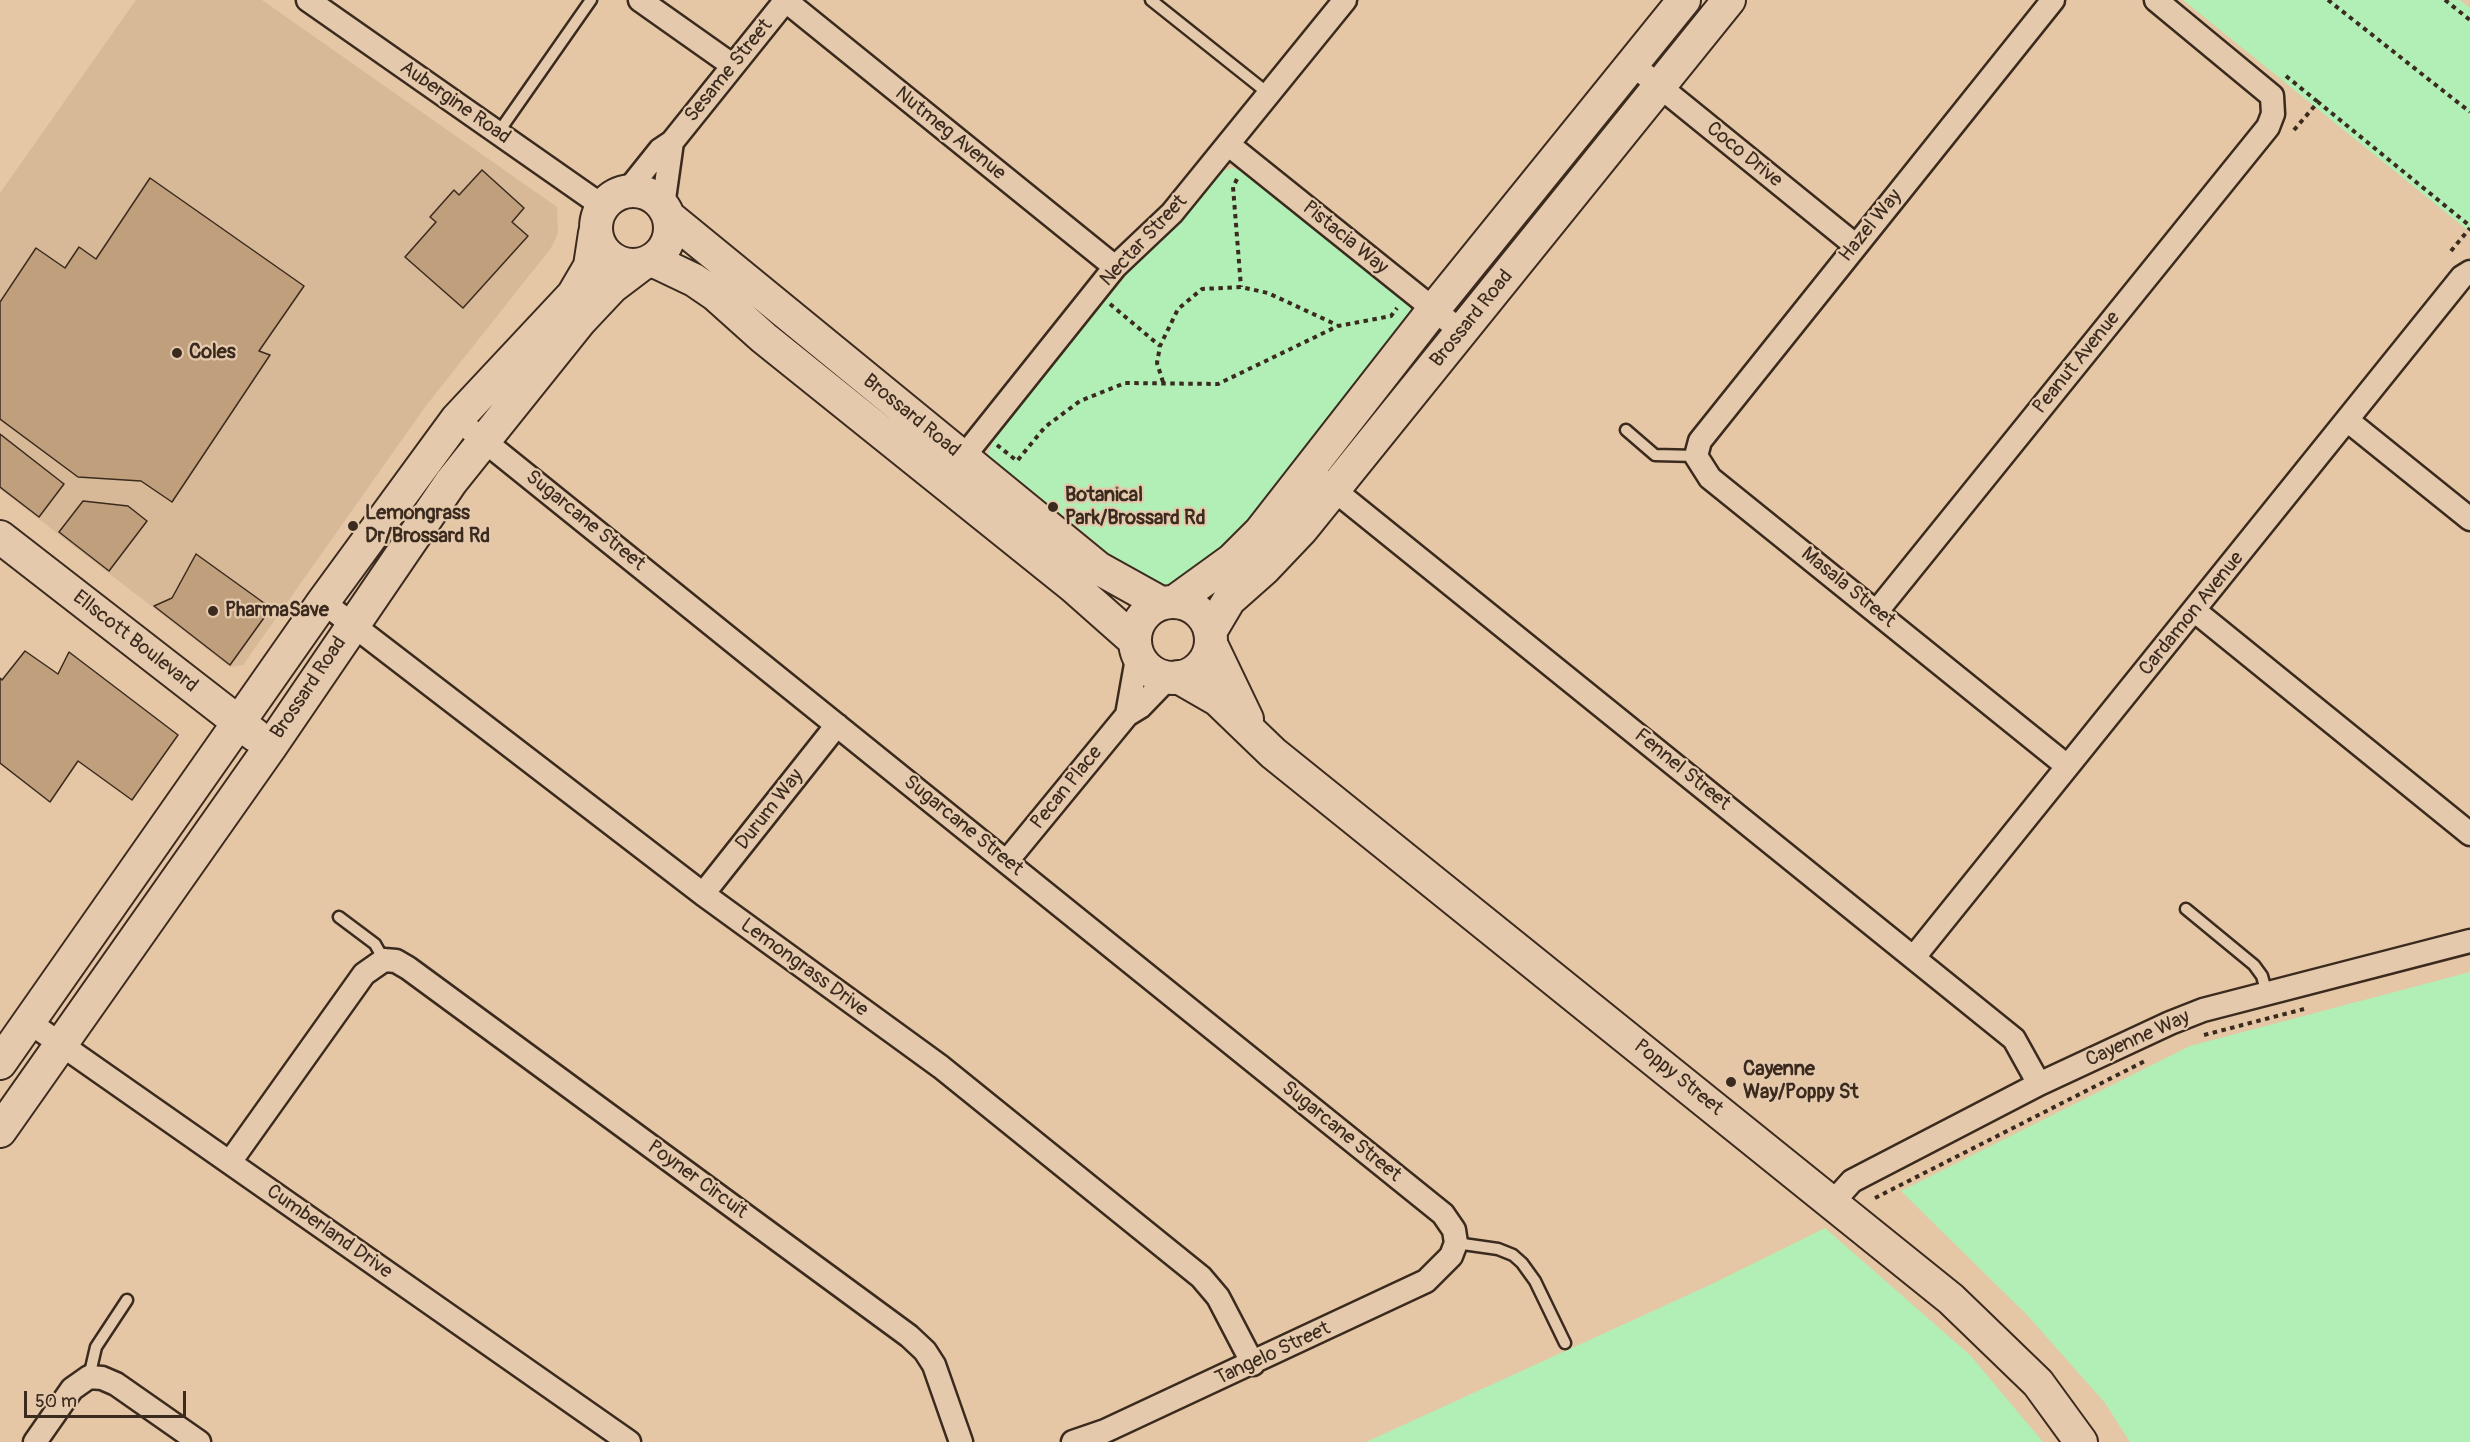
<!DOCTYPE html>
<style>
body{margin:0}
#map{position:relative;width:2470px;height:1442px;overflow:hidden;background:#e5c7a6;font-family:Pangolin,sans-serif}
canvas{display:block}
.scale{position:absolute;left:24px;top:1391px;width:162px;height:27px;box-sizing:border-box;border:3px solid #3b2a1e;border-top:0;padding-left:8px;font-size:18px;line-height:21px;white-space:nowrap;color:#3b2a1e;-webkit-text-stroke:4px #e5c9ac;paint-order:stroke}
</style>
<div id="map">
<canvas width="2470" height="1442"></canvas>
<div class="scale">50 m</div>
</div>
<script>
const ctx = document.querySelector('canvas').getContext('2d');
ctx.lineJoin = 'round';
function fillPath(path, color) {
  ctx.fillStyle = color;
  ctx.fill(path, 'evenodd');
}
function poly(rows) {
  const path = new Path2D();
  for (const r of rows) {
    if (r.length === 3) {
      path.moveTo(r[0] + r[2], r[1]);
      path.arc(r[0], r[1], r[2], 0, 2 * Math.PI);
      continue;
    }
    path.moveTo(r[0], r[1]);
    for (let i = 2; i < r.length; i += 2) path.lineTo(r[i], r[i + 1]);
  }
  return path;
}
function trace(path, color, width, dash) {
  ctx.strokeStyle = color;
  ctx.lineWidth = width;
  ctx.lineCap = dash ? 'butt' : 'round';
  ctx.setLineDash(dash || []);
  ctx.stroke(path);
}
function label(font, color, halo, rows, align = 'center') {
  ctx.font = font + ' Pangolin,sans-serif';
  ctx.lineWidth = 4.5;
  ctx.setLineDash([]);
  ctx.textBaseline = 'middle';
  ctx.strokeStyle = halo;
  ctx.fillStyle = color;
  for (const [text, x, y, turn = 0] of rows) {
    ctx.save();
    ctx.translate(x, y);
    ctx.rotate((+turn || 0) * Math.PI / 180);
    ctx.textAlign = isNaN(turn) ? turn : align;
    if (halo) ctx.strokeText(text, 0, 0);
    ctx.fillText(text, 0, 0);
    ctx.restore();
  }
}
const built = poly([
 [136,0,262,0,557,207,558,233,551,248,425,407,243,665,230,667,0,489,0,193]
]);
const green = poly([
 [2183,0,2460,0,2470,8,2470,232],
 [1232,168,1243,171,1406,300,1411,311,1410,322,1260,504,1263,517,1170,589,1151,589,1100,562,1098,544,1010,473,1001,475,990,467,987,455,996,435,1146,251,1177,226,1219,172],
 [2470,972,2470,1442,2130,1442,2105,1403,2028,1316,1901,1191,2190,1046],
 [1825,1228,1970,1355,2043,1442,1366,1442,1712,1284]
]);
const building = poly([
 [482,170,524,208,512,222,528,236,463,308,405,257,436,222,430,217,454,190,459,195,482,170],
 [150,178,304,286,259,351,270,355,172,502,141,481,78,477,0,419,0,302,36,248,65,268,79,247,96,259,150,178],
 [0,434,64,484,39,517,0,487,0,434],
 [83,501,128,506,147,521,109,571,59,532,83,501],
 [196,554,271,608,230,665,154,606,172,598,196,554],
 [25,651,58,674,69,652,178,735,132,800,78,761,50,802,0,763,0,678,2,680,25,651]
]);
const path = poly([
 [2328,0,2470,112],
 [2445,0,2470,20],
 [2286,76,2318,102],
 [2294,130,2318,102,2470,226],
 [1237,179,1233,187,1241,287],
 [2451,251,2470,228],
 [1110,304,1160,346],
 [1163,382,1157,363,1160,346,1178,309,1202,289,1241,287,1268,293,1337,325],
 [997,445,1017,461,1045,427,1080,401,1125,383,1218,384,1338,326,1391,316,1397,308],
 [2204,1035,2304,1009],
 [1875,1198,2145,1061]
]);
const lane = poly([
 [1151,0,1269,94],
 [498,133,591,0],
 [1626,430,1655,455,1696,456],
 [2186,909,2254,965,2262,976,2267,994],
 [339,917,375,944,384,960],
 [1456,1243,1498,1249,1513,1255,1522,1263,1535,1281,1565,1343],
 [89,1377,96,1347,127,1300]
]);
const street = poly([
 [308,0,601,205],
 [640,0,732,65],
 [2053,0,1700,441,1696,456,1710,478,2067,766],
 [786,1,1115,267],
 [1632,64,1855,245],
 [1229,145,1462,332],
 [628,190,660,150,672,142,786,0],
 [663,206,672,142],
 [457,419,1443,1214,1454,1230,1456,1243,1451,1256,1426,1281,1105,1431,1073,1442],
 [2347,420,2470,519],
 [953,470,1115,267,1172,213,1345,0],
 [1323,481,2014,1039,2039,1084],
 [323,602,703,894,941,1067,1201,1277,1218,1297,1253,1364],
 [1877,611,2268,127,2273,114,2272,96,2156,0],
 [2195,611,2470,834],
 [1127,715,1138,653],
 [1007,861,1127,715,1140,707,1169,677],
 [703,894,837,725],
 [1914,957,2462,277,2470,272],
 [29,1022,629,1442],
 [230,1162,364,974,384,960,396,961,408,968,909,1336,925,1351,934,1365,961,1442],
 [1833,1202,1852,1181,2039,1084,2170,1023,2203,1010,2470,941],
 [35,1442,72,1389,89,1377,102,1378,116,1384,199,1442]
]);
const secondary = poly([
 [633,228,37],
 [669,217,1098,568,1161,603],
 [652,260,694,280,716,295,764,338,1074,587,1135,641],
 [0,537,255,735],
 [1174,602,1232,560,1260,532,1434,309,1684,0],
 [1173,640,38],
 [1210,632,1229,600,1264,569,1302,529,1729,0],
 [1211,644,1247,719],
 [1178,677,1218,700,1273,753,1951,1299,2038,1383,2081,1442],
 [0,1063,323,602,457,419,573,295,590,266,595,233],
 [0,1131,271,746,451,482,580,321,612,287,641,265]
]);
const markers = [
 [177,353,6,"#3b2a1e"],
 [1053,507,6,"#3b2a1e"],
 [353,526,6,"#3b2a1e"],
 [213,611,6,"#3b2a1e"],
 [1731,1082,6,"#3b2a1e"]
];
const streetNames = [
 ["Sesame Street",729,71,-51],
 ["Aubergine Road",455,103,35],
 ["Nutmeg Avenue",950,134,39],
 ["Coco Drive",1744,155,39],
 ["Hazel Way",1871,226,-51],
 ["Pistacia Way",1345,238,39],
 ["Nectar Street",1144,241,-47],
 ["Brossard Road",1472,319,-51],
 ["Peanut Avenue",2077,363,-51],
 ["Brossard Road",911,416,39],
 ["Sugarcane Street",585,521,39],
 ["Masala Street",1848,588,39],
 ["Cardamon Avenue",2192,614,-51],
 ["Ellscott Boulevard",135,642,38],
 ["Brossard Road",309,688,-56],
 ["Fennel Street",1682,770,39],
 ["Pecan Place",1067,788,-51],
 ["Durum Way",770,810,-52],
 ["Sugarcane Street",963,826,39],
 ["Lemongrass Drive",804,968,36],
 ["Cayenne Way",2138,1039,-24],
 ["Poppy Street",1678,1078,39],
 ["Sugarcane Street",1341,1132,39],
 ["Poyner Circuit",697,1180,36],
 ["Cumberland Drive",329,1232,35],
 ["Tangelo Street",1273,1354,-25]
];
const poiNames = [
 ["Coles",189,353],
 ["Botanical",1065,496],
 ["Park/Brossard Rd",1065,519],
 ["Lemongrass",365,514],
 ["Dr/Brossard Rd",365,537],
 ["PharmaSave",225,611],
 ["Cayenne",1743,1070],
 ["Way/Poppy St",1743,1093]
];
fillPath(built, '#d7b897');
fillPath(green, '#b1efb6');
fillPath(building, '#c0a07c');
trace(building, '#3b2a1e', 1.5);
trace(lane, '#3b2a1e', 15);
trace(street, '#3b2a1e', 27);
trace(secondary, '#3b2a1e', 36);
trace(path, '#3b2a1e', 4, [4.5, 4.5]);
trace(lane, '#e5c9ac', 10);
trace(street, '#e5c9ac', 22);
trace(secondary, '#e5c9ac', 32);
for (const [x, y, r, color] of markers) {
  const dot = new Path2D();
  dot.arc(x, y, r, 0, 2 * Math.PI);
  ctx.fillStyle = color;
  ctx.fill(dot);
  trace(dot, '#e5c9ac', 2);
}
label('20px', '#3b2a1e', '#e5c9ac', streetNames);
label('bold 20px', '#3b2a1e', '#e5c9ac', poiNames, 'left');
</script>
